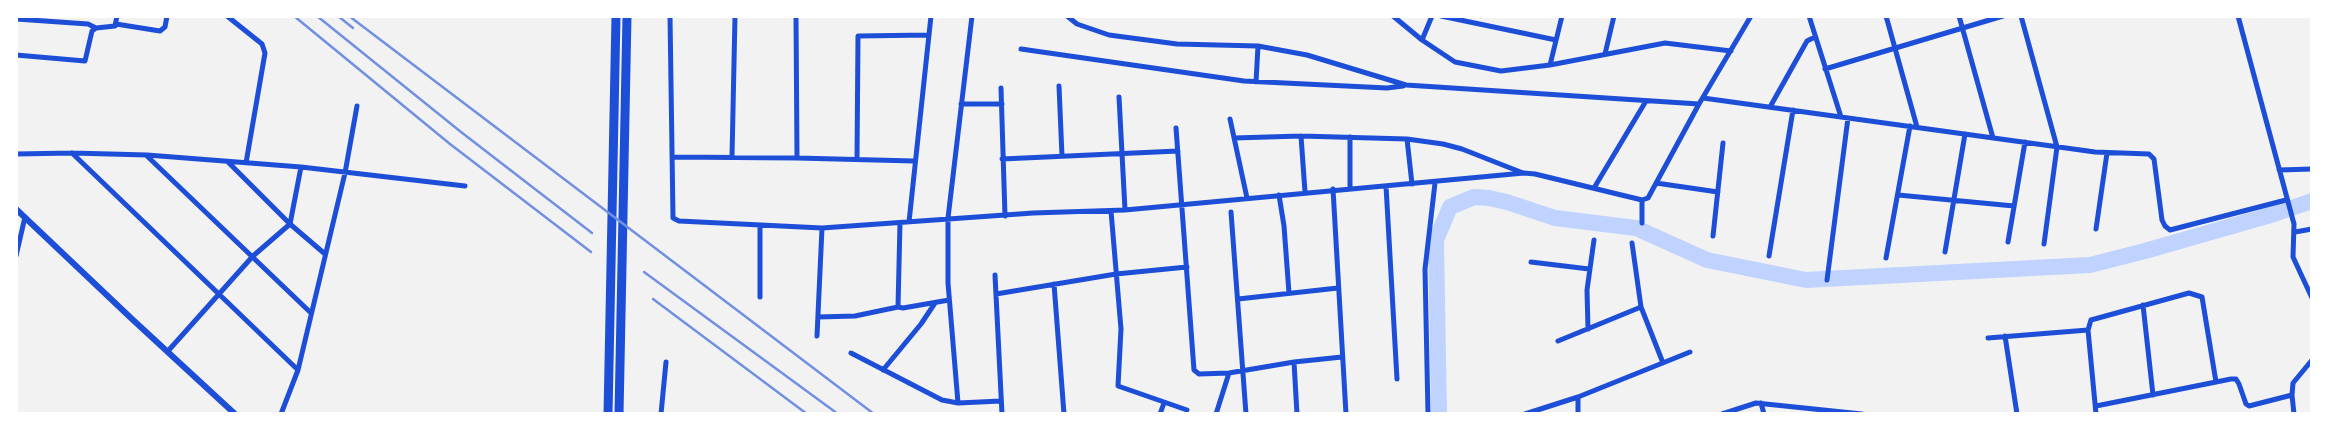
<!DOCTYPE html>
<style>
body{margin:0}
#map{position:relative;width:2328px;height:430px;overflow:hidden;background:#f2f2f2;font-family:Commissioner,sans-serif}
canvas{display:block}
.frame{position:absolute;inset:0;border:18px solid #fff;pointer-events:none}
</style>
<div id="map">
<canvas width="2328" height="430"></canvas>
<div class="frame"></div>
</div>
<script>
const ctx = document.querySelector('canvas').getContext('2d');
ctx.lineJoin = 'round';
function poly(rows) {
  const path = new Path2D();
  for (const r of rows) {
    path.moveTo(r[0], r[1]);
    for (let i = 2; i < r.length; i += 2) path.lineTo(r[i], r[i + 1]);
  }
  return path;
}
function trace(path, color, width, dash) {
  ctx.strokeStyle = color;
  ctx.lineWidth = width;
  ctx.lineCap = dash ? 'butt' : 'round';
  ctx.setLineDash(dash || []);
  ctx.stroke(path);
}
const river = poly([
 [1439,414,1436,240,1450,207,1474,197,1489,198,1507,202,1555,218,1636,228,1707,260,1806,280,2090,265,2145,251,2274,214,2312,201]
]);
const minor = poly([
 [227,16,262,44,265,53,246,163],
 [670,16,673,218,679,221,822,228,1033,213,1125,210,1524,173,1535,174,1642,200,1648,198,1699,104,1751,16],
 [796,16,797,158],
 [972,16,948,218,948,283,958,403,1001,401],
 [1067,16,1077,24,1109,35,1177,44,1258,46,1307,55,1406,85,1699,104],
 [1393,16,1422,40,1455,62,1501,71,1550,65,1665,43,1731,51],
 [1441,16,1556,40],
 [1809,16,1841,117],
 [1886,16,1917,127],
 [1959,16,1993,138],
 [2021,16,2057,147,2044,244],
 [2238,16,2294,224,2293,257,2312,298],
 [16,19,88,24,96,28],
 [116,24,160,31,165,27,167,16],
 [1422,40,1432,16],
 [1021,49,1244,81,1387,88,1403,86],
 [1605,54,1614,16],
 [16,55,85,61,92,31,96,28,115,26,117,16],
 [1550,65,1562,16],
 [1825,69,2003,16],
 [1256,82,1258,46],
 [1059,86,1062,156],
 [1001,88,1005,216],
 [1119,97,1125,210],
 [1703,98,2095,152,2149,154,2154,159,2162,220,2165,226,2170,230,2286,200],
 [961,104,1002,104],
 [1770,107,1807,41,1815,37],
 [1230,119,1247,198],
 [1176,128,1194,370,1199,374,1229,373,1294,362,1342,357],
 [1301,136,1305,192],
 [1350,137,1350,188],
 [1234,138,1301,136,1407,139,1443,144,1462,149,1523,173],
 [1407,139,1412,184],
 [72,153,298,370,281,414],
 [16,154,72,153,147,155,301,167,465,186],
 [147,156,311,313],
 [672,157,797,158,914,161],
 [732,157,735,16],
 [857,159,858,36,928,35],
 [1002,159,1178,151],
 [228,162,290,224,325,254],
 [2279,170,2312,169],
 [1656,183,1718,192],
 [1386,186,1397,379],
 [1594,188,1646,101],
 [1333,189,1346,414],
 [1279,195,1284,226,1289,293],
 [1898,195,2014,206],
 [1642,200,1642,223],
 [1111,211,1121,329,1118,386,1187,410],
 [1231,212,1246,414],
 [909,222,931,16],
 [900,223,898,307,903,308,949,300],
 [2096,229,2107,153],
 [2295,232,2312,229],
 [1713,236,1723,143],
 [2008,242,2025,142],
 [1632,243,1641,307,1663,363],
 [1945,252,1965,134],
 [16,256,25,217],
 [1769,256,1793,110],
 [1886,258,1910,126],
 [1531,262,1589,269],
 [995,275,1002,414],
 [1827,280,1848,118],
 [1054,284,1064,414],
 [996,294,1116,274,1187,267],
 [760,297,760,225],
 [1238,299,1338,288],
 [2143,305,2153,395],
 [818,317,855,316,898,307],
 [1588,329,1587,290,1594,240],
 [817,336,822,228],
 [2005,336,2017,414],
 [1988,338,2088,330],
 [1558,341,1641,307],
 [168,351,253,256,290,224,301,167],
 [851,353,942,400,958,403],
 [1294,362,1297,414],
 [298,370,345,173,357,106],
 [883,370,921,324,935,303],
 [1578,397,1578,414],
 [1761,403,1764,414],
 [2096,406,2231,379,2236,379,2239,384,2246,404,2249,406,2292,395],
 [661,414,666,362],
 [1160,414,1164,403],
 [1216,414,1229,373],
 [1428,414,1425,269,1435,183],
 [1525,414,1578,397,1690,352],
 [1722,414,1756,403,1862,414],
 [2096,414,2088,330,2091,320,2189,293,2202,297,2216,382],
 [2294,414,2292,395,2293,383,2312,360]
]);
const tertiary = poly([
 [16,209,132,319,235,414]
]);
const trunk = poly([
 [608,414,616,16],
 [619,414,627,16]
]);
const rail = poly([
 [294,16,450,144,591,252],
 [317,16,461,132,592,233],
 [338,16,353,28],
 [349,16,874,414],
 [644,272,838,414],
 [653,299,807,414]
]);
trace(river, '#bfd3fe', 16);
trace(minor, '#1d4ed8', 5);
trace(tertiary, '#1d4ed8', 6);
trace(trunk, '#1d4ed8', 9);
trace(rail, '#7290e2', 2.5);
</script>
